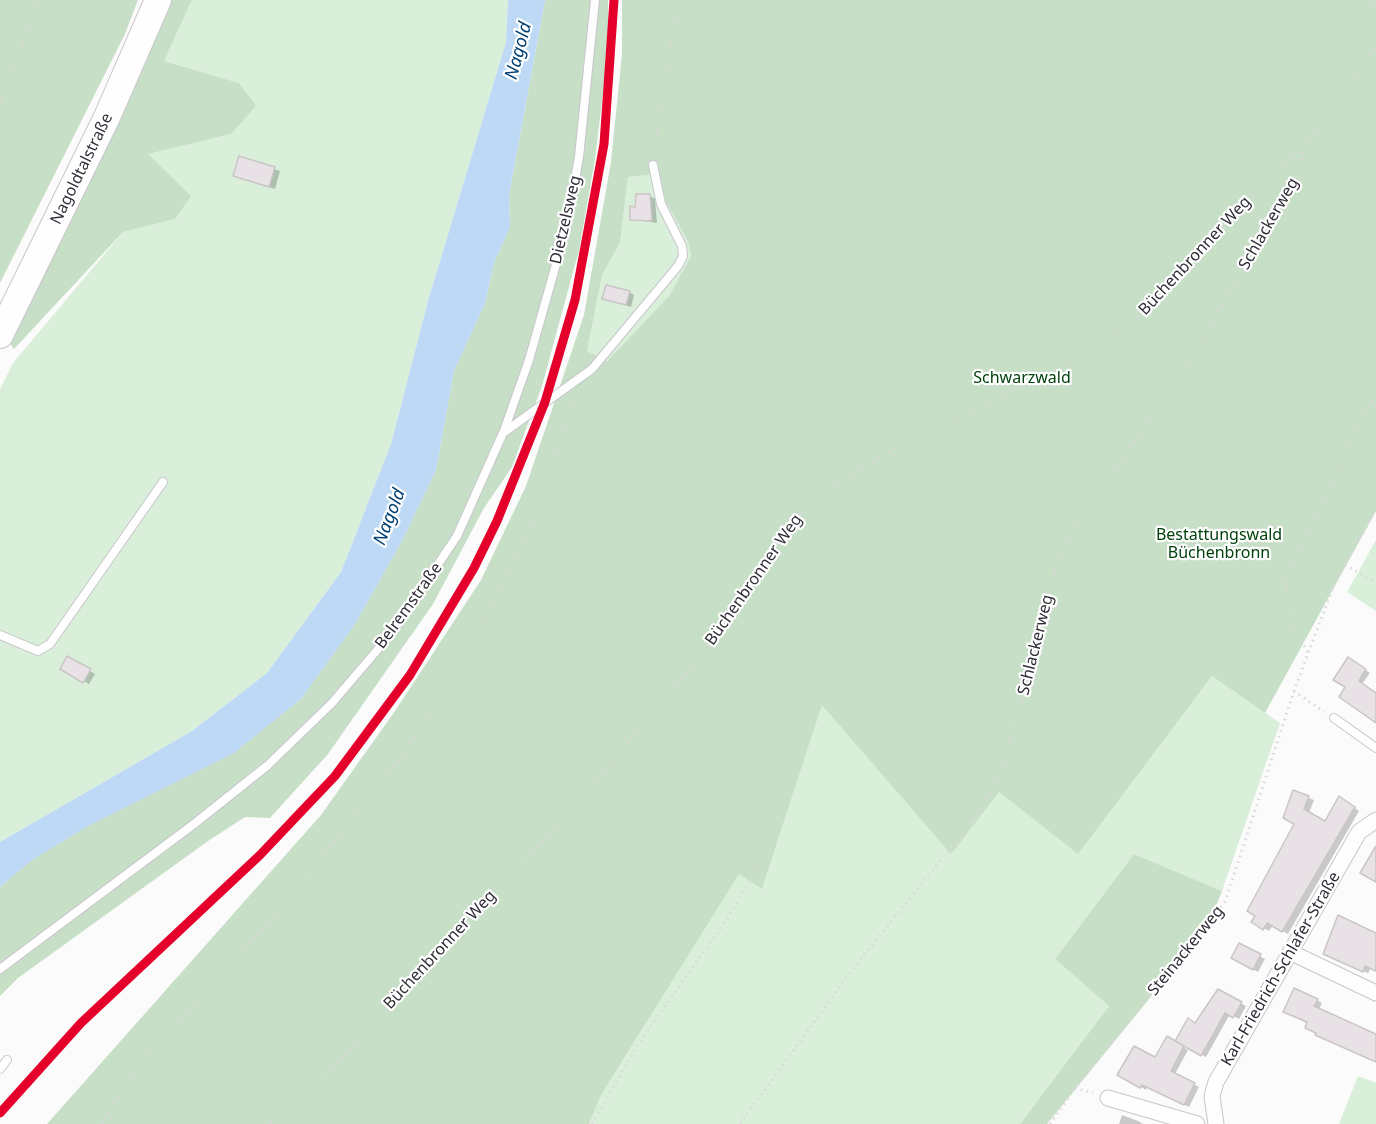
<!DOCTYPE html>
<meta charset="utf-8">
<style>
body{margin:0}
canvas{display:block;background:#fbfbfb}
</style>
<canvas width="1376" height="1124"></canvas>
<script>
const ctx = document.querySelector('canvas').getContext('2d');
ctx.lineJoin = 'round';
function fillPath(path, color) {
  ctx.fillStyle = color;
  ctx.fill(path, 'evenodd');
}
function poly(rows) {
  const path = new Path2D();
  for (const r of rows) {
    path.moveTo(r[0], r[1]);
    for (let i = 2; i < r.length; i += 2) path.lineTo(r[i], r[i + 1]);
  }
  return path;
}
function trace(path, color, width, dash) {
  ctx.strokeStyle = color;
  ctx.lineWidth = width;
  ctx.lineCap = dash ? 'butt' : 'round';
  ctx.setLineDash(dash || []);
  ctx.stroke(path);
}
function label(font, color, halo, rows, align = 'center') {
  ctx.font = font + ' "Noto Sans",sans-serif';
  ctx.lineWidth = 4.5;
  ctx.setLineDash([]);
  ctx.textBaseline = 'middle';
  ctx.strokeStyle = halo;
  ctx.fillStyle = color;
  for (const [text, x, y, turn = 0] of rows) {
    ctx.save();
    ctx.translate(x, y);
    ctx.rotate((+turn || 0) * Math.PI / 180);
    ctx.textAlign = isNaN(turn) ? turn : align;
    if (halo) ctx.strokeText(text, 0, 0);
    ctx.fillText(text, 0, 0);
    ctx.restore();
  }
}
const green = poly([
 [192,0,508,0,506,42,428,301,391,444,341,572,267,673,192,731,0,842,0,389,13,363,123,232,175,219,190,196,147,154,231,134,239,83,164,61],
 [660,174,666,202,688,241,691,256,669,296,607,361,587,351,602,275,620,243,628,177],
 [1376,540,1376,611,1347,592],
 [1212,676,1280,723,1222,891,1134,854,1055,959,1109,1006,1020,1124,589,1124,601,1095,739,874,762,889,822,705,999,792,1078,853],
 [1358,1076,1376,1083,1376,1124,1339,1124]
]);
const forest = poly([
 [0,0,138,0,125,34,0,283],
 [170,0,192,0,164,61,239,83,256,106,231,134,148,154,191,196,175,219,123,232,14,349,9,342,55,254],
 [545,0,608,0,608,51,595,159,579,250,542,386,512,467,484,508,433,604,328,754,270,818,245,817,208,841,18,978,0,996,0,887,32,860,88,826,234,753,301,699,355,624,403,539,436,470,454,371,485,303,494,263,510,227,509,195],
 [622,0,1376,0,1376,511,1265,713,1212,676,1078,854,999,792,951,854,822,705,762,889,739,874,601,1095,589,1124,47,1124,321,815,395,711,481,580,526,486,584,315,611,162,622,54],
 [659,174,666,202,688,241,691,256,669,296,607,361,587,351,602,275,620,243,628,177],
 [1134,854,1222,891,1207,928,1047,1124,1020,1124,1109,1006,1055,959]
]);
const water = poly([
 [508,0,545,0,509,195,510,227,494,263,485,303,454,371,436,470,403,539,355,624,301,699,234,753,88,826,32,860,0,887,0,842,192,731,267,673,341,572,391,444,428,301,506,42]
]);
const shadow = poly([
 [240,158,280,171,275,189,235,176],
 [650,196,655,199,657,223,631,219,637,208],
 [629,292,634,295,631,307,604,298],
 [68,658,95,674,89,684,62,669],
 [1348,659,1370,673,1362,684,1376,694,1376,721,1348,687],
 [1294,792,1314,800,1309,813,1326,823,1345,801,1359,811,1288,934,1273,925,1269,931,1253,922,1296,824],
 [1376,940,1376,970,1371,968,1368,973,1329,956],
 [1240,945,1265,959,1258,972,1233,958],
 [1219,991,1246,1006,1239,1019,1230,1014,1206,1057,1177,1041,1196,1025],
 [1317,1000,1322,1003,1319,1009,1376,1036,1376,1062,1290,1014],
 [1167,1038,1188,1050,1175,1074,1199,1087,1189,1107,1147,1087,1146,1090,1119,1074,1155,1059],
 [1122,1115,1138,1121,1143,1124,1119,1124]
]);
const building = poly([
 [239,156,275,167,269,187,233,176,239,156],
 [636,194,650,194,652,221,630,220,630,206,635,207,636,194],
 [606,285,630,291,626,305,602,299,606,285],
 [67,656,91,669,83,683,60,669,67,656],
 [1348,657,1366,669,1359,681,1376,693,1376,723,1339,697,1345,687,1333,680,1348,657],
 [1293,790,1309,796,1304,809,1325,821,1339,796,1355,807,1282,932,1267,923,1263,930,1251,922,1255,916,1247,911,1294,824,1283,818,1293,790],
 [1376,846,1376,882,1360,873,1376,846],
 [1338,915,1376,933,1376,971,1365,966,1363,972,1323,954,1338,915],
 [1239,943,1261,954,1253,970,1231,958,1239,943],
 [1294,988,1318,999,1314,1006,1376,1034,1376,1062,1315,1035,1316,1033,1305,1028,1307,1022,1283,1012,1294,988],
 [1218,989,1242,1002,1233,1018,1225,1013,1201,1056,1175,1041,1188,1018,1195,1023,1218,989],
 [1167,1036,1184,1046,1171,1071,1195,1083,1184,1105,1142,1085,1140,1088,1117,1075,1134,1046,1155,1057,1167,1036]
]);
const path = poly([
 [1350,0,1375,5],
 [0,104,39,0],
 [654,154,678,0],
 [1345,565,1376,583],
 [1308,652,1290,620,1285,579,1331,484,1359,417,1376,397],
 [1294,691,1324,712],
 [1075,1088,1093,1093],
 [101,1124,139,1064,281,908,403,755,459,670,521,547,554,464,573,396],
 [271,1124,341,1059,574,806,716,638,774,547,807,505,831,487,910,439,1050,372,1122,331,1148,309,1271,174,1290,156,1304,149,1376,46],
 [592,1124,637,1046,723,925,763,859],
 [740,1124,849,974,973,820,990,793,1002,768,1018,714,1059,556,1085,512,1180,376,1294,184,1304,149],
 [1050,1124,1075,1088,1225,902,1294,691,1335,582,1376,510]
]);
const lane = poly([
 [504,431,529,360,566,229,579,157,595,0],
 [0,635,38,651,50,644,163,482],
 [1334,718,1376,748],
 [0,969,194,824,268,765,332,703,391,634,457,536,503,433,592,369,678,266,683,256,682,246,661,204,653,165],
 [0,1069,7,1060]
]);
const street = poly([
 [1290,952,1376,993],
 [1108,1098,1197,1124],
 [1216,1124,1212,1096,1216,1082,1359,832,1376,820]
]);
const primary = poly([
 [0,335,107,117,158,0]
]);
const rail1 = poly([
 [0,1113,81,1023,260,855,335,776,410,675,474,568,497,521,545,402,575,300,604,144,614,0]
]);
const streetNames = [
 ["Nagoldtalstraße",82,169,-64],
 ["Dietzelsweg",566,220,-77],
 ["Schlackerweg",1269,224,-60],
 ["Büchenbronner Weg",1195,256,-47],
 ["Büchenbronner Weg",754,580,-55],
 ["Belremstraße",409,606,-54],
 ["Schlackerweg",1036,645,-76],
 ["Büchenbronner Weg",440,950,-47],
 ["Steinackerweg",1186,951,-51],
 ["Karl-Friedrich-Schlafer-Straße",1281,969,-60]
];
const parkNames = [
 ["Schwarzwald",1022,378],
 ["Bestattungswald",1219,535],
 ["Büchenbronn",1219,553]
];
const waterNames = [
 ["Nagold",519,51,-75],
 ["Nagold",390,517,-69]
];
fillPath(green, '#d9efd9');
fillPath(forest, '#c7dec7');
fillPath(water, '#bdd9f5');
fillPath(shadow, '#0003');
fillPath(building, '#e8e2e6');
trace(building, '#cac5c7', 1.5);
trace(lane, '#c7c6cb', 10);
trace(street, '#c7c6cb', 17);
trace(primary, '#c7c6cb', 28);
trace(path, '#d9d9d9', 3, [1.5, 4.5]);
trace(lane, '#fefefe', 8);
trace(street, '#fefefe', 15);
trace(primary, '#fefefe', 26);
trace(rail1, '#e4002b', 9);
label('16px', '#302d37', '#fff', streetNames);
label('16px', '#01420c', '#fff', parkNames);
label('italic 18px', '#004072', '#fff', waterNames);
</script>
